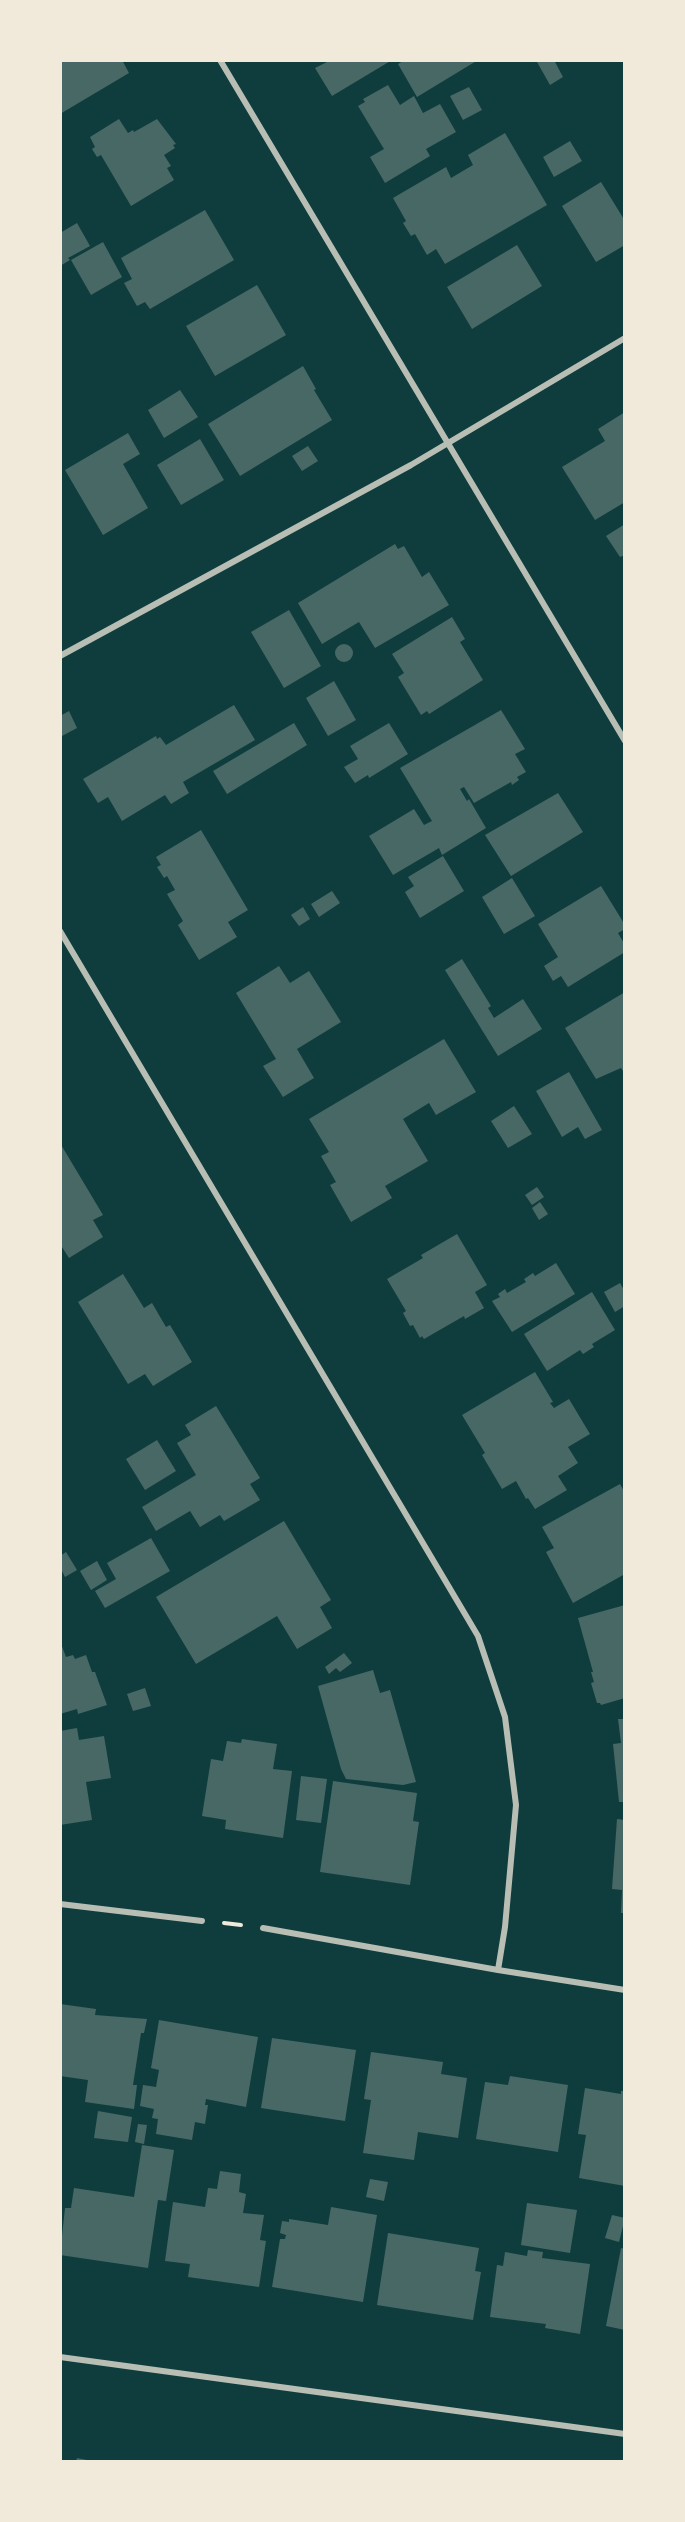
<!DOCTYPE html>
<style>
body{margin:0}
#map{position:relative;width:685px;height:2522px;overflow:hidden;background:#0f3d3e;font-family:"Asap Condensed",sans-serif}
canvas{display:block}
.frame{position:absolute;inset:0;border:62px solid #f1e9da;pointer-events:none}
</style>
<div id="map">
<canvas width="685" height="2522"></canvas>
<div class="frame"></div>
</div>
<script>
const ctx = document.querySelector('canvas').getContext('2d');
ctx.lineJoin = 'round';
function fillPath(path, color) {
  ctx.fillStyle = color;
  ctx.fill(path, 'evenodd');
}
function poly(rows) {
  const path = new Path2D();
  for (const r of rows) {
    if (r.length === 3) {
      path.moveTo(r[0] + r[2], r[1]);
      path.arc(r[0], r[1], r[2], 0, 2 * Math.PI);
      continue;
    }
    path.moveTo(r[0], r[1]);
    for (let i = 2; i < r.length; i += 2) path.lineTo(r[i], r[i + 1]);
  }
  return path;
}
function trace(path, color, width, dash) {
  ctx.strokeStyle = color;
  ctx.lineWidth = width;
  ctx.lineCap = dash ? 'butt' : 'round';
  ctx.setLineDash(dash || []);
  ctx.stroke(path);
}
const building = poly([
 [60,60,122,60,129,73,60,114],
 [326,60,392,60,332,96,315,68,327,62],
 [405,60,478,60,417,97,398,64],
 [541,60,554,60,563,77,550,85,537,62],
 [388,85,400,105,414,96,423,113,440,104,456,132,426,149,430,156,385,183,370,157,384,149,358,106,365,102,363,99],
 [469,87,482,110,463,120,450,96],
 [119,119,128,133,133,130,134,132,157,119,176,144,173,145,175,148,164,155,171,166,167,168,174,180,131,206,101,155,97,157,92,149,95,147,90,137],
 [505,133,547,205,445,264,436,249,427,255,415,234,411,236,403,223,406,221,393,198,446,167,451,178,473,165,468,155],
 [570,141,582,161,554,177,543,157],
 [601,182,625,221,625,245,596,262,562,206],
 [205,210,234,260,150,309,145,302,137,306,124,283,132,279,121,258],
 [77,223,90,246,68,258,70,260,60,266,60,233],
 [103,242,122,277,91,295,71,260],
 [517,245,542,286,472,329,447,287],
 [257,285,286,335,215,376,186,326],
 [303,366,316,389,314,390,332,420,240,476,208,424],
 [180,390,198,417,164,438,148,410],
 [625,412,625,502,595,520,562,467,605,441,598,429],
 [128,433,140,454,123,464,148,508,103,535,65,470],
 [200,439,224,480,181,505,157,465],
 [308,446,318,461,302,471,292,456],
 [625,524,625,555,620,557,606,536],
 [395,544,398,549,404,546,422,577,429,572,449,605,375,648,359,622,322,644,298,603],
 [289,610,321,666,284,688,251,632],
 [452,617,465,639,460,642,483,680,429,714,427,711,421,715,398,677,404,673,392,654],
 [344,653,9],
 [334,681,356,720,328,736,306,698],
 [234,705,255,740,183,782,189,793,171,804,165,795,122,821,108,797,98,803,83,779,156,736,157,739,160,737,166,745],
 [501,710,525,749,515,754,526,772,517,777,519,780,512,785,511,782,474,803,464,787,460,789,467,801,469,799,486,828,442,855,439,848,393,875,369,836,414,809,424,825,432,821,400,768],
 [69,711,77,728,62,736,60,716],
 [294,723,307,745,227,794,213,771],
 [389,723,408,754,369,778,368,775,355,783,344,767,358,759,350,746],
 [558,793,583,832,511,876,485,835],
 [201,830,248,910,228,922,237,937,199,960,178,925,183,921,167,894,175,890,167,876,164,878,157,867,161,865,156,857],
 [443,856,464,891,420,918,405,892,414,886,408,877],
 [512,878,535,916,504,934,482,897],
 [601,886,625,925,625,929,618,933,625,945,625,952,568,987,561,976,553,981,544,966,558,957,538,924],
 [332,891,340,903,319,917,311,904],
 [303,907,310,919,299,926,291,915],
 [462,959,491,1006,488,1008,494,1018,523,999,542,1029,498,1056,445,970],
 [279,966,290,983,309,971,341,1022,297,1049,314,1078,283,1097,263,1066,276,1059,236,993],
 [625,992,625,1070,623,1071,621,1068,596,1079,565,1028],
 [444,1039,476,1092,436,1115,429,1103,403,1119,428,1161,385,1186,392,1198,351,1222,330,1185,336,1182,321,1156,329,1152,309,1119],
 [569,1072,602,1130,585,1139,578,1127,562,1137,536,1091],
 [514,1106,532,1134,508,1148,491,1121],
 [60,1143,103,1215,93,1220,103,1237,69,1258,60,1244],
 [537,1187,544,1197,532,1205,525,1195],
 [540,1202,548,1214,539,1220,532,1208],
 [457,1234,487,1285,475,1292,484,1308,465,1319,464,1316,424,1339,422,1336,420,1338,413,1325,410,1326,403,1313,406,1311,387,1279,423,1258,421,1255],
 [556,1263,575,1294,512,1332,492,1301,500,1297,498,1294,505,1289,507,1293,526,1282,524,1279,533,1273,535,1276],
 [123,1274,144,1308,152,1303,166,1327,170,1325,192,1362,153,1386,145,1374,128,1384,78,1302],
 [620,1283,625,1292,625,1306,615,1312,604,1292],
 [592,1292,615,1330,592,1344,594,1347,583,1354,580,1350,547,1371,524,1334],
 [535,1372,553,1402,550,1403,554,1408,569,1399,590,1434,568,1447,578,1463,558,1476,567,1490,535,1509,528,1498,526,1499,516,1481,502,1489,482,1455,485,1453,462,1415],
 [216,1406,260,1478,250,1484,260,1500,224,1521,220,1515,200,1527,190,1511,156,1531,142,1507,196,1475,177,1443,191,1435,185,1425],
 [157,1440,176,1471,145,1490,126,1459],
 [620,1484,625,1493,625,1574,573,1603,546,1552,554,1548,542,1527],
 [284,1521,331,1600,320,1607,332,1628,297,1649,277,1616,196,1664,156,1597],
 [151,1538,170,1571,105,1608,95,1591,116,1579,107,1563],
 [66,1552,77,1570,65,1577,60,1567,60,1556],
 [97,1561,107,1580,91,1590,80,1571],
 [625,1605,625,1698,601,1705,600,1703,597,1703,591,1683,594,1682,591,1672,593,1672,578,1618],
 [60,1641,66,1657,73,1655,75,1659,86,1655,92,1672,95,1672,107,1705,78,1714,77,1709,60,1714],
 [344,1653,352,1663,340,1672,336,1668,329,1674,325,1667],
 [373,1670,380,1693,390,1690,416,1782,403,1785,346,1779,341,1769,318,1686],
 [145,1688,151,1706,133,1711,127,1694],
 [618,1719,625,1719,625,1802,619,1802,613,1744,621,1743],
 [77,1728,79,1740,104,1736,111,1778,86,1782,92,1820,60,1825,60,1731],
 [242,1739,277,1744,273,1769,292,1771,283,1838,225,1829,226,1820,202,1816,211,1759,223,1761,227,1741,241,1743],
 [301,1776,327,1779,321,1823,296,1820],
 [333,1781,417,1793,413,1821,419,1822,410,1885,320,1872],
 [617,1819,625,1820,625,1913,621,1913,622,1890,612,1889],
 [60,2004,96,2009,95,2015,147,2019,144,2033,141,2033,133,2085,137,2085,134,2109,85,2102,88,2080,60,2076],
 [159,2020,258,2037,246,2107,206,2099,205,2105,208,2105,205,2124,195,2122,192,2140,156,2134,158,2119,152,2118,154,2109,140,2106,143,2085,156,2087,159,2070,151,2068],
 [272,2038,356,2050,345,2121,261,2108],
 [371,2052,443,2062,441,2074,467,2078,458,2138,418,2132,414,2160,363,2153,371,2100,364,2099],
 [510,2076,568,2085,558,2152,476,2139,485,2082,508,2085],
 [585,2088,621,2094,621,2091,625,2091,625,2186,579,2178,586,2135,578,2134],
 [98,2111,132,2117,128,2142,94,2138],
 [138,2124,147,2125,144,2144,135,2142],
 [142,2145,174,2150,166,2201,158,2200,148,2268,60,2255,65,2208,71,2208,74,2188,134,2197],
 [220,2171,241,2174,239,2192,246,2194,243,2213,264,2215,260,2240,266,2241,259,2287,188,2277,190,2264,165,2261,173,2202,205,2207,208,2188,217,2189],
 [370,2179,388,2182,384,2201,366,2197],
 [527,2203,577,2210,570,2253,521,2245],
 [331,2207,377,2215,363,2302,272,2287,280,2239,285,2239,286,2235,280,2233,282,2221,289,2222,289,2219,328,2225],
 [612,2215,625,2218,619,2242,605,2238],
 [388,2233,479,2248,475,2271,481,2272,473,2320,377,2305],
 [621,2248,625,2249,625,2330,606,2326],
 [528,2250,543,2252,542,2258,590,2264,580,2334,545,2328,546,2324,490,2317,497,2265,503,2266,505,2252,527,2256],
 [77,2458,92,2461,92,2462,76,2462]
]);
const path = poly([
 [224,1923,241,1925]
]);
const minor = poly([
 [220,60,625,741],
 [60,656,411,465,625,338],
 [60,931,478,1636,505,1717,516,1805,505,1927,498,1970],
 [60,1904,202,1921],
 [263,1928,498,1970,625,1990],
 [60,2357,625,2434]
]);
fillPath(building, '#486865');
trace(path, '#f1e9da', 4);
trace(minor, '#b8beb3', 6);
</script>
